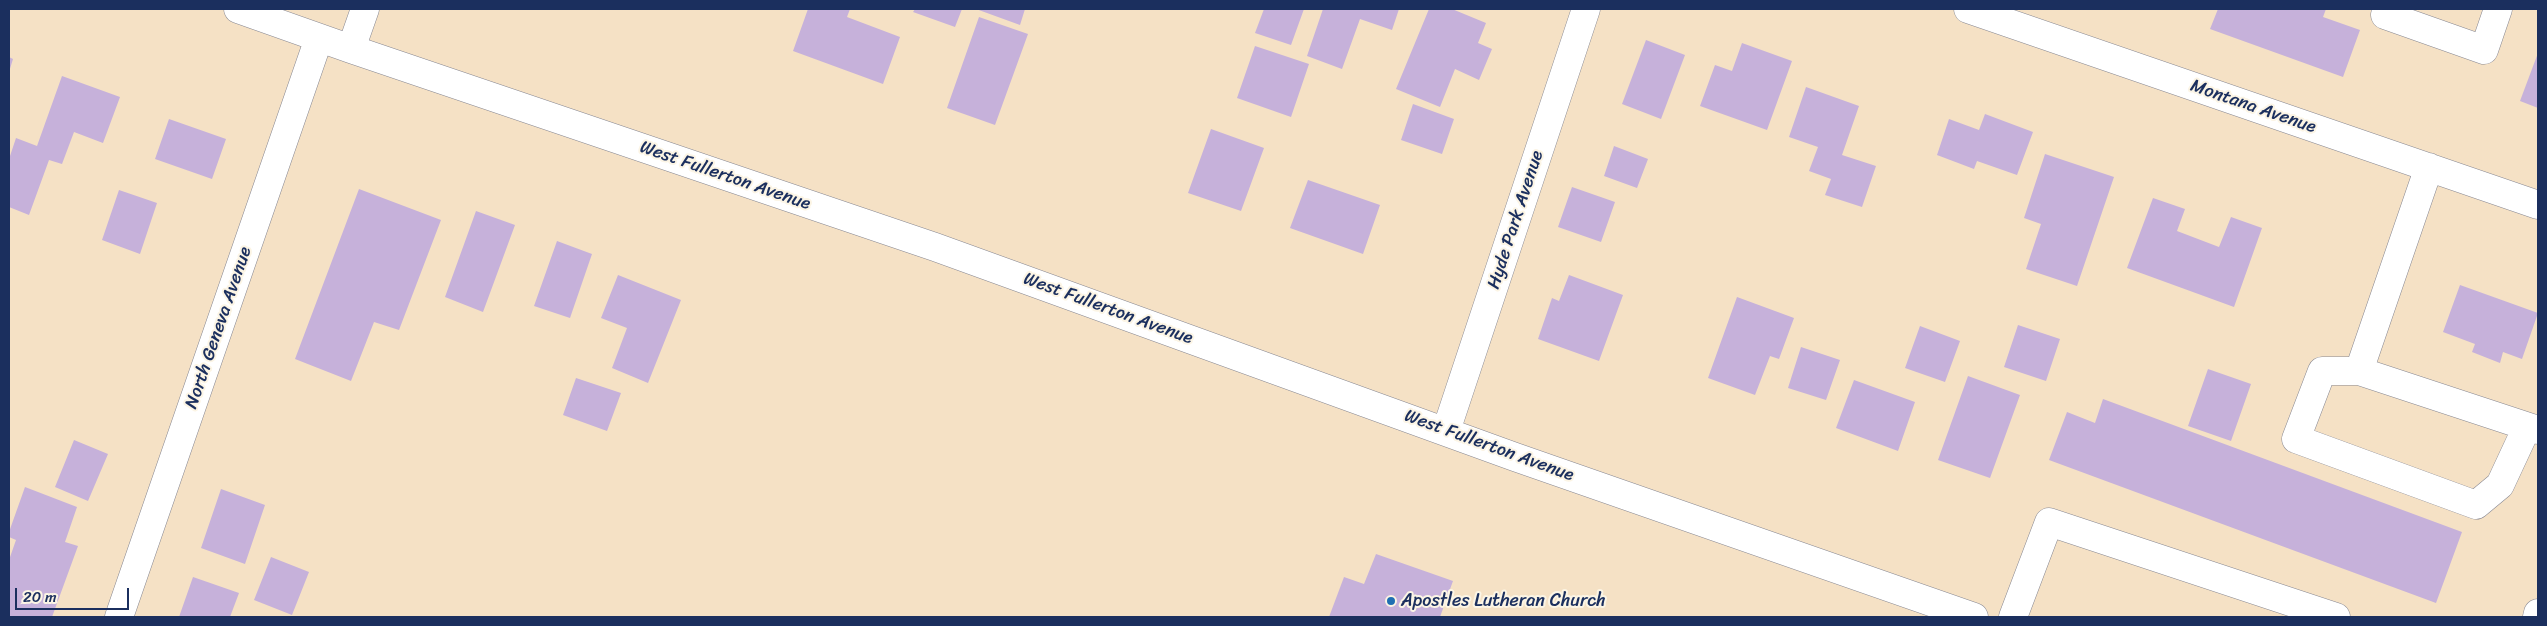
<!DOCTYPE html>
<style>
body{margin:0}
#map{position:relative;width:2547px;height:626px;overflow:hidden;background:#f5e1c5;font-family:Sriracha,sans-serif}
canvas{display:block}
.frame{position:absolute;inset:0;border:10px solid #1b2f5e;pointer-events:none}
.scale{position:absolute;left:15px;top:588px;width:114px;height:22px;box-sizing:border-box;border:2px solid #1b2f5e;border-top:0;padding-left:6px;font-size:15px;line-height:18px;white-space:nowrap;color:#1b2f5e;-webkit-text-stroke:4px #fcf5e5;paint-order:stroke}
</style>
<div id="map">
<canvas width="2547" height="626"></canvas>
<div class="frame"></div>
<div class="scale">20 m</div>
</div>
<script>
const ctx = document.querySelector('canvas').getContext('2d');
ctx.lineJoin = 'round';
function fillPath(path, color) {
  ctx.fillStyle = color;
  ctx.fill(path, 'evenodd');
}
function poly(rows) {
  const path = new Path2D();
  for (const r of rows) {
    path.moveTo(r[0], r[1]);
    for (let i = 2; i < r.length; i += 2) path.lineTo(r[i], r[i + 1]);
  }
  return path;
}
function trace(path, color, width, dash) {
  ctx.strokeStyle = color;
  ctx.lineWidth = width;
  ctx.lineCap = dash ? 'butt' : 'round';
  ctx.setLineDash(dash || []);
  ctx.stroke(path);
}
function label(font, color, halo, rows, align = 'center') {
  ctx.font = font + ' Sriracha,sans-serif';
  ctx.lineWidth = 4;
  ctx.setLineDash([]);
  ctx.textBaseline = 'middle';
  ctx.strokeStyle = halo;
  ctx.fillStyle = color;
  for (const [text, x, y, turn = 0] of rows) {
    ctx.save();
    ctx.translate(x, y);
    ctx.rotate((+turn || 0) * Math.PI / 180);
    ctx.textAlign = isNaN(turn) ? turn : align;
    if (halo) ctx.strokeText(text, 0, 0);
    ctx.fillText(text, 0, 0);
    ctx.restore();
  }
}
const building = poly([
 [808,9,850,9,847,17,900,37,883,84,793,51],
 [915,9,962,9,955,27,913,12],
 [976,9,1025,9,1020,25],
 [1264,9,1304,9,1291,45,1255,33],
 [1323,9,1399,9,1392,30,1360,19,1342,69,1307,56],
 [1429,9,1452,9,1486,23,1478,43,1492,49,1479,80,1455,69,1440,107,1396,89],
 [2218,9,2326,9,2323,17,2360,30,2343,77,2210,29],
 [979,17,1028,34,995,125,947,108],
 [1646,40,1685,55,1661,119,1622,104],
 [1742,43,1792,61,1767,130,1700,106,1715,65,1732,71],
 [1255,46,1309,64,1291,117,1237,98],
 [2538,53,2538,108,2520,101],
 [9,57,13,59,9,72],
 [62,76,120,97,103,143,74,132,62,164,49,160,29,215,9,207,9,159,16,138,37,146],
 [1806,87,1859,106,1842,155,1876,166,1862,207,1825,195,1831,179,1809,171,1818,147,1789,137],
 [1413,104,1454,119,1442,154,1401,140],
 [1985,114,2033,132,2017,175,1977,161,1974,169,1937,155,1949,119,1979,130],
 [169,119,226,139,212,179,155,159],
 [1211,129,1264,148,1241,211,1188,193],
 [1614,146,1648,159,1637,188,1604,176],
 [2045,154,2114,177,2077,286,2026,269,2041,224,2024,218],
 [1308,180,1380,205,1363,254,1290,228],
 [1572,187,1615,202,1601,242,1558,227],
 [359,189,441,220,399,330,374,322,351,381,295,359],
 [119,190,157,203,140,254,102,240],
 [2153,198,2185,209,2177,231,2219,247,2231,217,2262,228,2234,307,2127,268],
 [476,211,515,225,483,312,445,297],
 [557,241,592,254,570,318,534,306],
 [618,275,681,300,648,383,612,368,627,328,601,318],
 [1569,275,1623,295,1599,361,1538,339,1552,298,1559,301],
 [2460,285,2538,313,2522,359,2503,352,2500,363,2472,352,2475,344,2443,332],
 [1737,297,1794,318,1779,359,1770,356,1755,395,1708,378],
 [2018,325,2060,339,2046,381,2004,367],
 [1920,326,1960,341,1945,382,1905,368],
 [1801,347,1840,360,1826,400,1788,388],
 [2208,369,2251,384,2231,441,2188,426],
 [1968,376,2020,395,1990,478,1938,460],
 [576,378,621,393,607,431,563,415],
 [1854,380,1915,402,1898,451,1836,428],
 [2103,399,2462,532,2436,603,2049,460,2067,412,2095,423],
 [74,440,108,454,88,501,55,487],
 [25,487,77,507,65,542,78,546,52,617,9,617,9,560,16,540,9,537,9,532],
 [221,489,265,505,245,564,201,548],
 [1376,554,1453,581,1440,617,1329,617,1344,577,1364,584],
 [271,557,309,572,292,615,254,600],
 [193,577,239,593,230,617,179,617]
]);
const minor = poly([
 [238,9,351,49,935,247,1515,457,1974,617],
 [1968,9,2538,205],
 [2387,9,2385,15,2484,50,2498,9],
 [351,49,365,9],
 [2429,167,2359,371,2538,430],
 [2359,371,2322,371,2296,439,2476,505,2500,485,2527,427],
 [1446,431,1586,9],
 [119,617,319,38],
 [2013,617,2049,522,2336,617]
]);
const major = poly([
 [2537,617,2538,613]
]);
const markers = [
 [1391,601,5,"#1f6fb2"]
];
const streetNames = [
 ["Montana Avenue",2253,107,19],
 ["West Fullerton Avenue",725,176,19],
 ["Hyde Park Avenue",1516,220,-72],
 ["West Fullerton Avenue",1108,309,20],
 ["North Geneva Avenue",219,328,-71],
 ["West Fullerton Avenue",1489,446,20]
];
const poiNames = [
 ["Apostles Lutheran Church",1401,601]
];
fillPath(building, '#c6b1da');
trace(minor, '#888892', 29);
trace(major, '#888892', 29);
trace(minor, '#fff', 28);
trace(major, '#fff', 28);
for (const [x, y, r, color] of markers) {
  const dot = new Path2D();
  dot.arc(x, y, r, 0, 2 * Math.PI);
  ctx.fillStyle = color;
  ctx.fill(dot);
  trace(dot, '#fcf5e5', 2);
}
label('18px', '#1b2f5e', '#fcf5e5', streetNames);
label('18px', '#1b2f5e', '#fcf5e5', poiNames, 'left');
</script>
